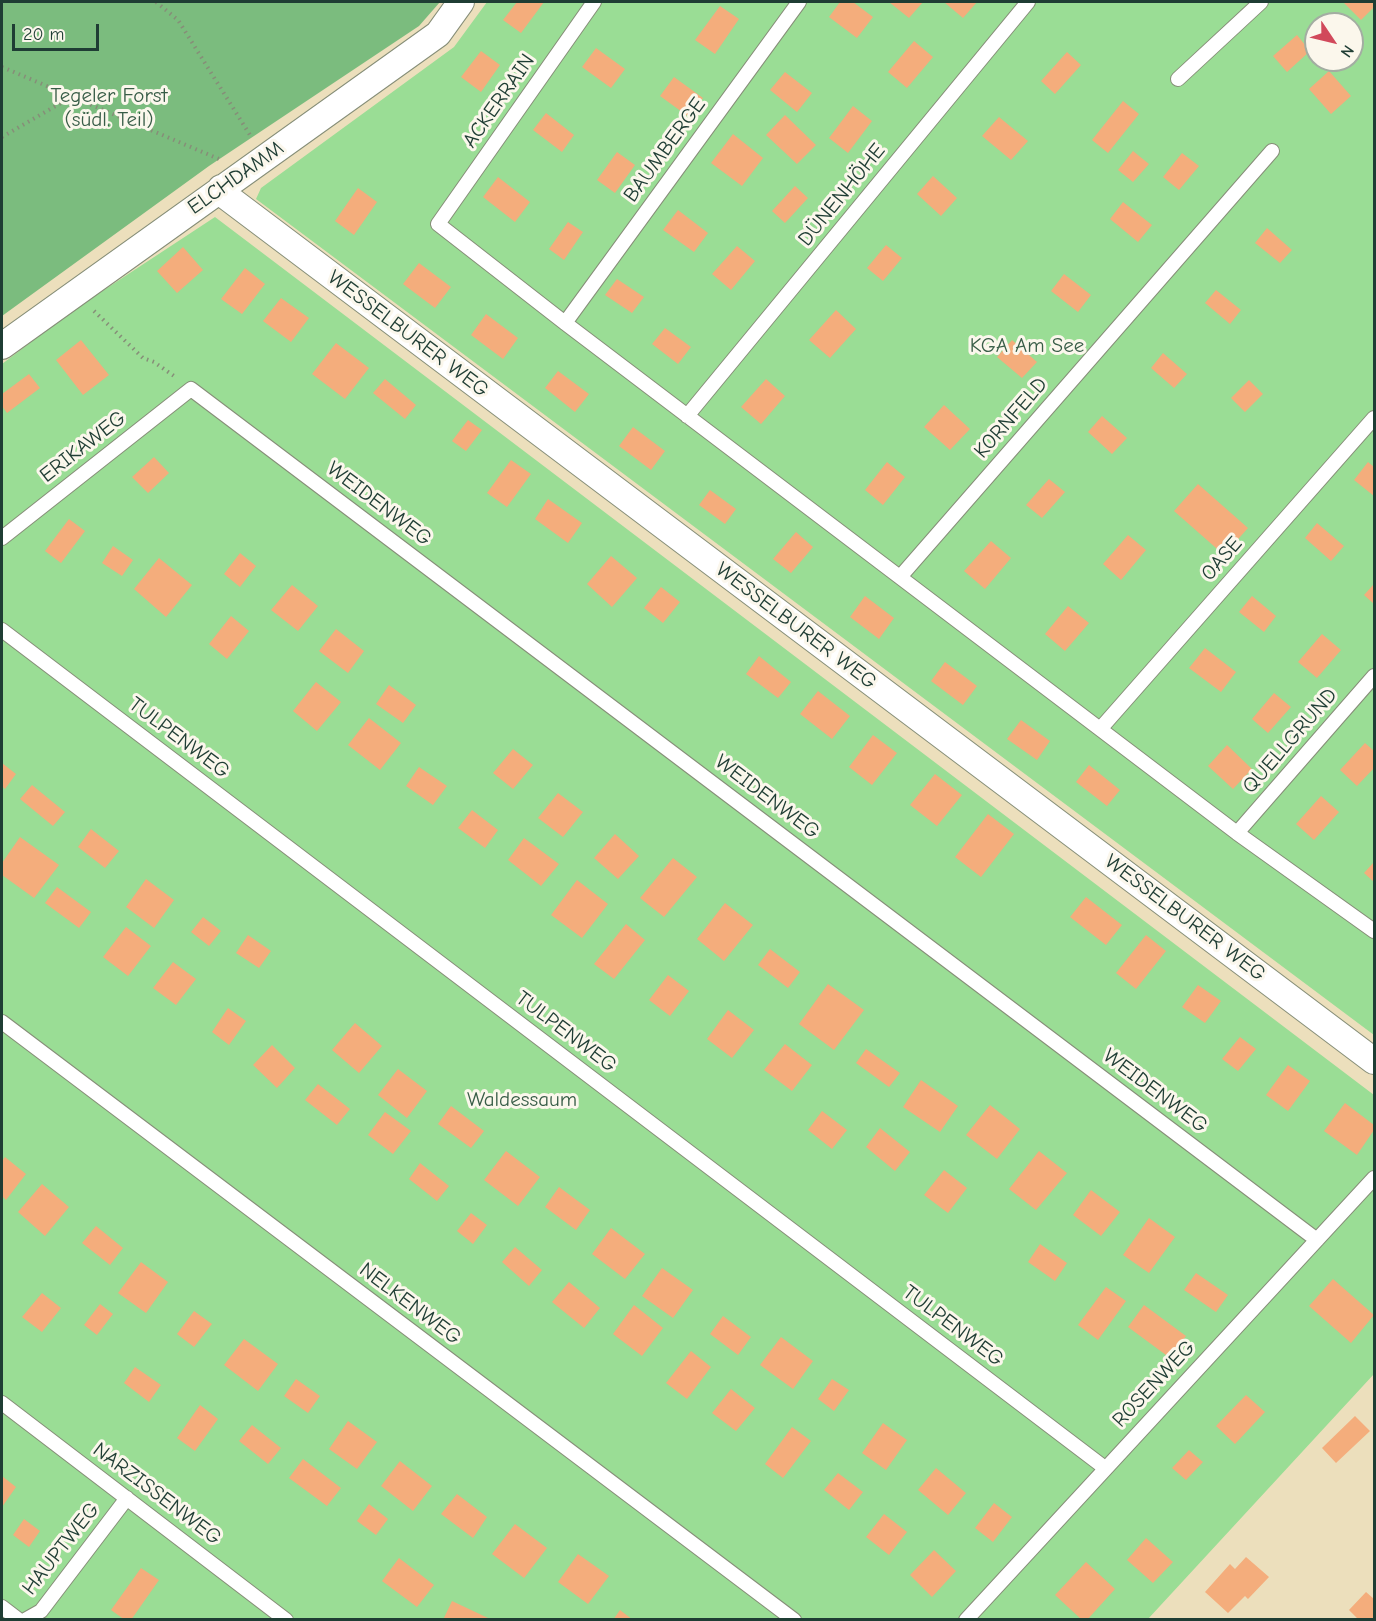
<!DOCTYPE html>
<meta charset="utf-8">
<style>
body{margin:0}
#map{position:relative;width:1376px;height:1621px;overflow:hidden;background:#ecdfbc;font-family:"Comic Neue",sans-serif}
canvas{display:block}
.frame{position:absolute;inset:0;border:3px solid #1f3d34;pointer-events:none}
.north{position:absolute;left:1304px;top:12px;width:60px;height:60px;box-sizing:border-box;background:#fbf7ec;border:2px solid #a3ada2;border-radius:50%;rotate:125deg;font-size:16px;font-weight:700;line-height:24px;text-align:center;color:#1f3d34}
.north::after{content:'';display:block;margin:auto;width:21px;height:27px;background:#d1495b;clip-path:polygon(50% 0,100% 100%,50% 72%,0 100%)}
.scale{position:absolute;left:12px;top:24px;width:87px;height:27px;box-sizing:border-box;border:3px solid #1f3d34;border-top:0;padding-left:8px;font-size:18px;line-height:21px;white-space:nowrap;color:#1f3d34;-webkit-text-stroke:4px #fbf7ec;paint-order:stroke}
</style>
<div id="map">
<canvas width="1376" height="1621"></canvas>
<div class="frame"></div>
<div class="north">N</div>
<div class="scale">20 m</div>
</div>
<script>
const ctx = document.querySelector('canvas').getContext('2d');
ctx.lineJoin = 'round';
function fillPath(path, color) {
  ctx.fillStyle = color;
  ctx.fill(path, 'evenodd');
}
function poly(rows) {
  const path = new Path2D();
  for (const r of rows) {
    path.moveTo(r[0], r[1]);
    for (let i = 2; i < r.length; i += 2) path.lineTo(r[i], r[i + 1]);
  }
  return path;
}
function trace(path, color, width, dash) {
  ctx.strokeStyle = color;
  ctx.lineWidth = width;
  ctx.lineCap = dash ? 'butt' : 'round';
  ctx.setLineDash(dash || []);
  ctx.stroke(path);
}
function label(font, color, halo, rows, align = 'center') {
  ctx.font = font + ' "Comic Neue",sans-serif';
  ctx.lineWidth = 6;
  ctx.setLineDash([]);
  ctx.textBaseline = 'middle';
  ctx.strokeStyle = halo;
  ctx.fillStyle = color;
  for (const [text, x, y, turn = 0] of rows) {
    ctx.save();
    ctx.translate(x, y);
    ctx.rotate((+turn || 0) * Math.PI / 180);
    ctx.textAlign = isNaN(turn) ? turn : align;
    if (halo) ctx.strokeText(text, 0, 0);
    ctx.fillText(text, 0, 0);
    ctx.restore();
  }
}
const green = poly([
 [487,2,1374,2,1374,1035,256,199,261,188,454,47],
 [1316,24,1352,24,1352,60,1316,60],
 [215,217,1374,1095,1374,1374,1148,1619,2,1620,2,364,72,311]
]);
const forest = poly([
 [2,2,440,2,419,26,209,166,2,316]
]);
const building = poly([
 [517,2,544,2,521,33,503,20],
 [840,2,853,2,873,17,857,38,829,17],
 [889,2,923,2,909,18],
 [944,2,977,2,963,18],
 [1343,2,1374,2,1374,7,1361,20],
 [720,6,739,19,715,54,695,40],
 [1297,35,1310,51,1287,72,1273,56],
 [914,41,933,57,907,88,888,72],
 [596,48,625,69,611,88,582,67],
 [481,51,500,65,481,92,461,77],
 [1067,52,1081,65,1055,94,1041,81],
 [1329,71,1351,96,1331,114,1309,89],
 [785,72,812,93,797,112,770,90],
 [674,77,703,98,689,117,660,96],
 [1123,101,1139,114,1108,153,1092,140],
 [853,106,872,121,848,153,829,138],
 [546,113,574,135,562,152,533,130],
 [785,115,816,145,797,164,766,135],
 [999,117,1028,141,1011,160,982,136],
 [733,134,763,158,742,186,711,163],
 [1133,151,1149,164,1133,182,1118,170],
 [617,152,635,165,615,193,597,180],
 [1182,153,1199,166,1179,190,1163,177],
 [933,176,957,198,941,216,917,194],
 [498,177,530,202,515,222,483,197],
 [795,186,808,198,785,223,772,211],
 [358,188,377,202,354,235,335,221],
 [1123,202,1152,225,1138,242,1110,219],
 [678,210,708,233,694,252,663,230],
 [568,222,583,232,564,260,549,249],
 [1267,228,1292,250,1280,263,1255,243],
 [886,245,902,258,883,281,867,268],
 [737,246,755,261,731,290,712,274],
 [183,247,203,270,177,293,157,271],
 [419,263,451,287,435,308,403,284],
 [245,268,265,284,242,314,221,299],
 [1064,274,1091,295,1078,312,1051,291],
 [617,279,644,297,632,313,605,295],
 [1216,290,1241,310,1230,324,1205,303],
 [281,298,309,318,291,342,263,321],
 [836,310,856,329,830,358,809,340],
 [486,314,518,338,503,359,471,335],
 [665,328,691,347,678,364,652,344],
 [81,340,109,375,83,395,56,360],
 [1012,340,1037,362,1022,378,997,357],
 [336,343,369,368,345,399,312,374],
 [1163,353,1187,374,1174,388,1151,368],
 [558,371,589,394,575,412,545,388],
 [29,374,40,388,7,413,2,406,2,394],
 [385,379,416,405,405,419,373,393],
 [766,379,785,396,761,424,741,407],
 [1249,380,1263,394,1245,412,1231,398],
 [944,405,970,429,950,450,924,427],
 [1102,416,1127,438,1112,454,1088,432],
 [468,420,482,430,466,451,452,441],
 [633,427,665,451,651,470,619,446],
 [154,457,169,473,148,493,132,477],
 [511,460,531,474,507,507,487,493],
 [887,462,905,477,883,505,865,490],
 [1368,462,1374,467,1374,496,1354,480],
 [1049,479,1065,492,1042,518,1026,505],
 [1198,484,1248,528,1224,555,1174,511],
 [710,490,736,509,725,524,699,505],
 [548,499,582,523,568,543,535,519],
 [69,519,85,531,61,563,45,551],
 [1317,523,1344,546,1331,561,1305,538],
 [796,532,813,547,791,573,773,559],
 [1128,535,1146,550,1121,580,1103,564],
 [991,541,1011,558,985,589,964,571],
 [113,546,133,560,122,576,102,563],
 [240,553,256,566,240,587,224,574],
 [611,556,637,578,612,607,587,584],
 [159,558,192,585,166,617,134,589],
 [1374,584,1374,604,1364,595],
 [292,585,318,606,298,631,271,610],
 [661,587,680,602,663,623,644,608],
 [865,596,894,618,879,639,850,617],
 [1252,596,1276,616,1264,632,1239,612],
 [1068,606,1089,623,1065,651,1045,634],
 [231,616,249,631,227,659,209,644],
 [336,629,364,651,348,673,319,651],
 [1322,634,1341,650,1317,678,1298,662],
 [1205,648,1236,672,1221,692,1189,668],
 [759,656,791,682,778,698,746,674],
 [945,662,977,686,963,705,931,681],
 [316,682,341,702,317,731,293,711],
 [389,685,416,705,403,723,376,704],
 [818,691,850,716,832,739,800,714],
 [1274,693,1291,707,1268,733,1252,719],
 [369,718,401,743,380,770,348,745],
 [1021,720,1050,741,1037,760,1007,739],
 [873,735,897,753,872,785,849,767],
 [1365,743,1374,751,1374,768,1357,786,1340,770],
 [1227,745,1252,769,1233,789,1208,766],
 [513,749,533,765,513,789,493,773],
 [2,763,16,774,5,789,2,786],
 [1089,765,1120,790,1107,806,1076,782],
 [419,767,447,786,433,805,406,786],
 [935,774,962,795,937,826,910,805],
 [32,785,65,812,53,826,20,799],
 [558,793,583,812,563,837,538,818],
 [1321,796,1339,812,1314,840,1296,824],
 [472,810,498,830,485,848,458,828],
 [988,814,1014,834,981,877,955,857],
 [91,829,119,851,105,868,78,847],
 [615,834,639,856,618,879,594,858],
 [20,837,59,865,34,898,2,875,2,863],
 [524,838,559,864,541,886,508,860],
 [673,858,697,877,664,917,640,898],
 [1374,862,1374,882,1364,873],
 [146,879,174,900,154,928,126,907],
 [577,880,608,904,582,938,551,915],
 [57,887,91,912,79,928,45,903],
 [1086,897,1122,925,1106,945,1070,917],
 [725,903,753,925,724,961,697,939],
 [203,917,221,931,209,946,191,932],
 [626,924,645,940,614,979,594,964],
 [126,927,151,946,128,976,103,957],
 [248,935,271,951,259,968,236,953],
 [1146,935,1166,951,1136,989,1116,973],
 [770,949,800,972,788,988,758,965],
 [173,962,196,979,176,1005,153,988],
 [668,975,689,991,670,1016,649,1000],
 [828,984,864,1010,834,1050,799,1024],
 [1198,985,1221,1001,1205,1023,1182,1007],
 [228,1008,246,1021,229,1045,212,1032],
 [728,1010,754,1030,732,1058,707,1039],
 [355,1023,382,1046,359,1073,332,1050],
 [1240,1037,1256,1049,1238,1071,1222,1059],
 [785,1044,812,1065,792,1091,764,1070],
 [272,1045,295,1068,277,1088,253,1065],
 [866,1049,900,1073,889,1087,856,1063],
 [1288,1065,1310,1081,1288,1111,1266,1095],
 [398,1069,427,1091,407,1118,378,1095],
 [921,1080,958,1106,940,1132,903,1107],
 [318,1084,350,1109,337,1125,305,1100],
 [1345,1103,1374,1125,1374,1130,1357,1155,1324,1131],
 [990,1105,1020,1129,997,1159,966,1135],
 [451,1106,484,1131,471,1148,438,1124],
 [822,1111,847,1130,832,1149,808,1130],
 [385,1112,411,1131,393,1154,368,1135],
 [880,1128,910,1152,895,1171,866,1147],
 [506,1151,540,1177,518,1206,484,1180],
 [1039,1151,1067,1173,1036,1210,1009,1189],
 [5,1157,26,1174,6,1200,2,1196,2,1161],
 [420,1163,449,1186,437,1201,409,1179],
 [944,1170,967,1188,948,1213,924,1195],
 [42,1184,69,1207,45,1236,18,1212],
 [559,1187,590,1210,576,1230,545,1207],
 [1091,1190,1120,1212,1101,1236,1073,1215],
 [471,1213,487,1225,473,1244,457,1231],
 [1149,1218,1175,1237,1149,1273,1123,1255],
 [96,1226,123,1248,110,1265,82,1243],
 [611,1228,645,1254,625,1279,592,1254],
 [1040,1244,1067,1263,1055,1281,1028,1262],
 [515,1247,542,1270,529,1286,502,1262],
 [141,1262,168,1282,146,1313,118,1293],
 [662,1268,693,1290,673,1318,642,1296],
 [1196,1273,1228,1295,1216,1312,1184,1290],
 [1333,1279,1374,1315,1351,1343,1309,1306],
 [569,1282,600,1308,584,1328,552,1302],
 [1106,1287,1126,1301,1098,1340,1078,1325],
 [42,1293,61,1308,42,1332,22,1317],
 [100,1304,113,1314,97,1335,84,1325],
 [634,1305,663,1328,642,1356,613,1334],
 [1144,1305,1186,1336,1170,1358,1128,1327],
 [194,1311,212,1324,194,1347,177,1334],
 [723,1316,751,1337,738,1355,710,1334],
 [781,1337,813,1361,793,1389,760,1365],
 [244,1339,278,1364,258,1391,224,1365],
 [691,1351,711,1367,687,1399,666,1383],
 [135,1367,161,1385,149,1402,124,1383],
 [296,1379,320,1396,308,1413,284,1396],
 [832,1379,849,1390,834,1411,818,1399],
 [731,1389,755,1408,736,1431,712,1413],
 [1246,1395,1265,1412,1235,1444,1216,1426],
 [200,1405,218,1419,195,1451,177,1438],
 [1355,1416,1370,1431,1336,1463,1322,1448],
 [348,1421,377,1442,357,1469,329,1449],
 [883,1423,907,1440,886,1470,862,1453],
 [252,1425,281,1448,268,1464,239,1441],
 [792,1427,811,1441,783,1478,765,1464],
 [1189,1450,1203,1462,1186,1480,1172,1468],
 [303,1459,341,1488,327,1506,289,1478],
 [400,1461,432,1486,413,1511,381,1486],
 [936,1468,966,1493,948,1515,918,1490],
 [838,1473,863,1492,849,1510,824,1490],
 [2,1476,16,1487,2,1507],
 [457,1494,487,1517,473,1538,441,1514],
 [994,1503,1012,1517,993,1542,975,1528],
 [369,1504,388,1519,376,1535,357,1521],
 [884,1514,907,1532,889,1555,866,1537],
 [24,1519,40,1531,29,1547,13,1535],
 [515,1524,547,1548,524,1578,492,1554],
 [1146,1538,1173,1562,1153,1583,1127,1560],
 [934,1550,956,1571,932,1597,910,1575],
 [578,1554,609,1576,588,1604,558,1582],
 [1246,1557,1269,1577,1248,1599,1245,1596,1228,1613,1205,1592,1230,1564,1235,1569],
 [399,1558,434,1585,417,1607,382,1581],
 [1086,1562,1115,1589,1087,1620,1082,1620,1055,1595],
 [141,1568,159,1580,131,1620,125,1620,111,1610],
 [1366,1592,1374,1599,1374,1620,1359,1620,1349,1610],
 [452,1601,488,1618,488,1620,443,1620],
 [620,1610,633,1620,613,1620]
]);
const path = poly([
 [156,2,178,20,250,135],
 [2,67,219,159],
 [2,137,71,97],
 [94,311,143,358,154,362,174,376]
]);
const lane = poly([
 [594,2,438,224,565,323,1237,833,1374,931],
 [1178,79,1261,2],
 [565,323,799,2],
 [687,416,1028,2],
 [2,538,191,389,1317,1240],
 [900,577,1272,151],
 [2,630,1105,1468],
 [1101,728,1374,418],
 [1237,833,1374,676],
 [2,1022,794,1620],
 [2,1403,286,1620],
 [2,1607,19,1620],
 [25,1620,41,1611,127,1498],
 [966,1620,1374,1178]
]);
const street = poly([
 [221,188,227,197,1374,1061],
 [2,346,438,34,461,2]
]);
const parkNames = [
 ["Tegeler Forst",109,96],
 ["(südl. Teil)",109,120],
 ["KGA Am See",1027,346],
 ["Waldessaum",522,1100]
];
const streetNames = [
 ["ACKERRAIN",499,101,-55],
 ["BAUMBERGE",665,150,-54],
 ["ELCHDAMM",236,178,-35],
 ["DÜNENHÖHE",842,195,-51],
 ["WESSELBURER WEG",408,334,37],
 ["KORNFELD",1011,418,-49],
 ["ERIKAWEG",83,447,-38],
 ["WEIDENWEG",379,504,37],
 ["OASE",1222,559,-49],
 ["WESSELBURER WEG",796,626,37],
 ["TULPENWEG",179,738,37],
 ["QUELLGRUND",1290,741,-49],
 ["WEIDENWEG",767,797,37],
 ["WESSELBURER WEG",1185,918,37],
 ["TULPENWEG",566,1032,37],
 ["WEIDENWEG",1155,1091,37],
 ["NELKENWEG",410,1304,37],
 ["TULPENWEG",953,1326,37],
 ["ROSENWEG",1154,1384,-47],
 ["NARZISSENWEG",157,1494,37],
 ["HAUPTWEG",61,1549,-52]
];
fillPath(green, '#9add95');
fillPath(forest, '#7bbc7e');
fillPath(building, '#f4ad7c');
trace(lane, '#868e78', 16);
trace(street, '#868e78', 28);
trace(path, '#868e78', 4, [1.5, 4.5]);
trace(lane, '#fff', 14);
trace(street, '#fff', 26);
label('21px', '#385d47', '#fbf7ec', parkNames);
label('21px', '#1f3d34', '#fbf7ec', streetNames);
</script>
